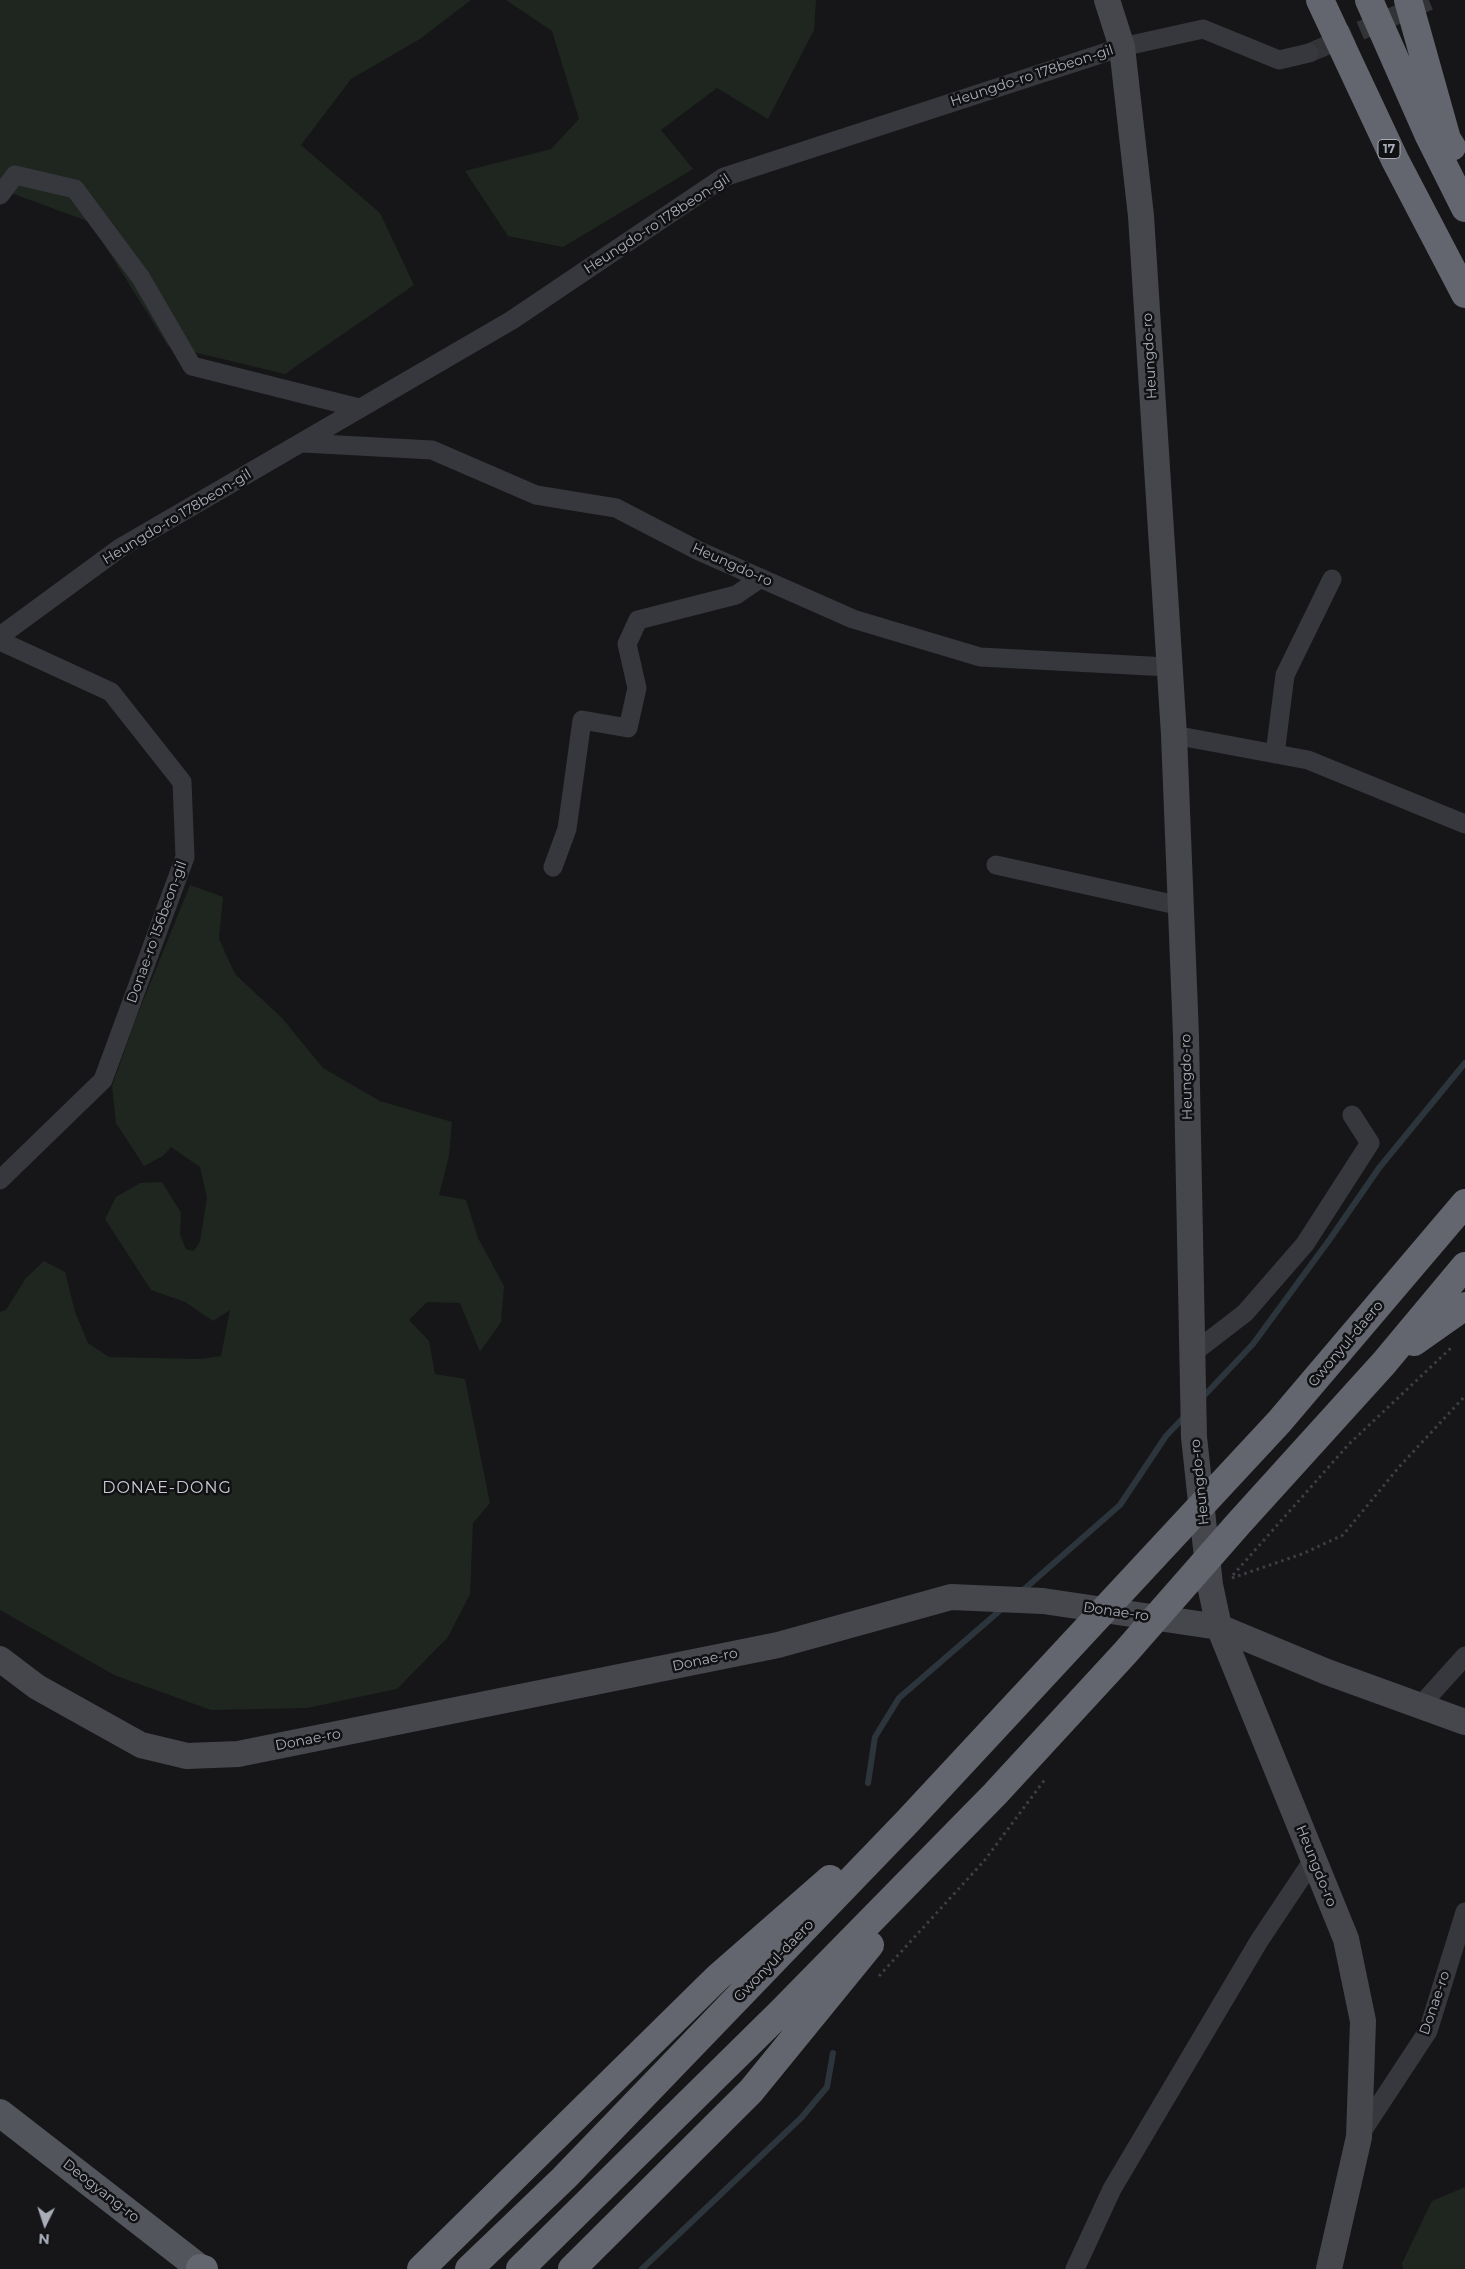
<!DOCTYPE html>
<style>
body{margin:0}
#map{position:relative;width:1465px;height:2269px;overflow:hidden;background:#161618;font-family:Montserrat,sans-serif}
canvas{display:block}
.north{position:absolute;left:20px;top:2199px;width:50px;height:50px;-webkit-text-stroke:4px #111113;paint-order:stroke;rotate:184deg;font-size:14px;font-weight:700;line-height:20px;text-align:center;color:#a8adb8}
.north::after{content:'';display:block;margin:auto;width:18px;height:22px;background:#a8adb8;clip-path:polygon(50% 0,100% 100%,50% 72%,0 100%)}
</style>
<div id="map">
<canvas width="1465" height="2269"></canvas>
<div class="north">N</div>
</div>
<script>
const ctx = document.querySelector('canvas').getContext('2d');
ctx.lineJoin = 'round';
function fillPath(path, color) {
  ctx.fillStyle = color;
  ctx.fill(path, 'evenodd');
}
function poly(rows) {
  const path = new Path2D();
  for (const r of rows) {
    path.moveTo(r[0], r[1]);
    for (let i = 2; i < r.length; i += 2) path.lineTo(r[i], r[i + 1]);
  }
  return path;
}
function trace(path, color, width, dash) {
  ctx.strokeStyle = color;
  ctx.lineWidth = width;
  ctx.lineCap = dash ? 'butt' : 'round';
  ctx.setLineDash(dash || []);
  ctx.stroke(path);
}
function label(font, color, halo, rows, align = 'center') {
  ctx.font = font + ' Montserrat,sans-serif';
  ctx.lineWidth = 5;
  ctx.setLineDash([]);
  ctx.textBaseline = 'middle';
  ctx.strokeStyle = halo;
  ctx.fillStyle = color;
  for (const [text, x, y, turn = 0] of rows) {
    ctx.save();
    ctx.translate(x, y);
    ctx.rotate((+turn || 0) * Math.PI / 180);
    ctx.textAlign = isNaN(turn) ? turn : align;
    if (halo) ctx.strokeText(text, 0, 0);
    ctx.fillText(text, 0, 0);
    ctx.restore();
  }
}
const green = poly([
 [0,0,471,0,420,39,351,79,301,145,380,213,414,285,285,374,168,346,90,222,0,189],
 [506,0,816,0,814,30,768,119,717,88,661,130,693,169,563,247,508,236,465,171,551,149,579,119,552,31],
 [190,885,223,897,219,939,235,974,282,1018,323,1068,380,1101,452,1122,449,1156,439,1195,466,1200,478,1238,504,1286,501,1322,480,1352,460,1303,427,1302,409,1320,429,1341,435,1374,465,1379,490,1503,473,1523,470,1594,448,1637,397,1689,307,1708,211,1710,114,1675,0,1610,0,1312,6,1310,26,1278,44,1261,65,1272,75,1312,88,1343,109,1357,200,1359,221,1356,230,1310,213,1321,185,1302,151,1290,105,1219,116,1197,140,1183,162,1182,181,1213,180,1235,186,1249,194,1251,200,1241,207,1198,200,1167,171,1147,163,1156,144,1166,116,1123,112,1086,135,1021],
 [1465,2187,1465,2269,1403,2269,1402,2263,1432,2201]
]);
const stream = poly([
 [1200,1400,1253,1344,1330,1239,1379,1168,1465,1063],
 [1021,1592,1120,1505,1166,1436,1185,1416],
 [868,1783,875,1737,899,1698,1004,1607],
 [642,2269,802,2117,827,2087,833,2053]
]);
const streetTunnel = poly([
 [1309,53,1431,0]
]);
const path = poly([
 [1233,1575,1349,1444,1452,1347],
 [1232,1578,1302,1554,1343,1535,1399,1467,1465,1396],
 [879,1976,984,1861,1046,1778]
]);
const street = poly([
 [0,195,15,175,75,189,141,278,192,366,359,408],
 [303,443,432,450,536,495,616,508,699,551,853,619,980,657,1168,667],
 [0,636,120,548,512,320,724,177,1122,47,1203,29,1279,60,1309,53],
 [0,641,111,692,182,782,185,857,103,1080,0,1180],
 [1174,735,1308,760,1465,824],
 [1275,754,1285,675,1332,579],
 [996,865,1181,906],
 [553,867,567,829,582,720,628,728,637,688,627,644,638,620,736,595,761,578],
 [1193,1353,1245,1313,1305,1244,1370,1143,1352,1115],
 [1420,1706,1465,1656],
 [1359,2136,1428,2031,1465,1912],
 [1075,2269,1112,2189,1259,1941,1313,1860]
]);
const secondary = poly([
 [1107,0,1122,47,1141,216,1174,735,1186,1036,1194,1437,1210,1585,1219,1627,1346,1939,1363,2021,1359,2137,1329,2269],
 [0,1659,37,1687,141,1745,187,1756,238,1754,778,1645,951,1597,1043,1601,1219,1627,1327,1672,1465,1722]
]);
const primary = poly([
 [0,2113,201,2269]
]);
const highway = poly([
 [1320,0,1395,160,1465,294],
 [1369,0,1429,136,1465,208],
 [1408,0,1447,139,1452,147],
 [1414,1342,1465,1306],
 [200,2268,204,2269],
 [421,2269,718,1977,830,1879],
 [469,2269,564,2178,907,1822,1279,1422,1465,1203],
 [520,2269,782,2011,995,1794,1125,1653,1239,1523,1384,1363,1465,1266],
 [572,2269,751,2091,870,1945]
]);
const shields = [
 [1389,149,22]
];
const shieldNames = [
 ["17",1389,149]
];
const streetNames = [
 ["Heungdo-ro 178beon-gil",1032,76,-18],
 ["Heungdo-ro 178beon-gil",657,224,-33],
 ["Heungdo-ro",1150,356,-93],
 ["Heungdo-ro 178beon-gil",177,517,-31],
 ["Heungdo-ro",732,565,24],
 ["Donae-ro 156beon-gil",157,932,-70],
 ["Heungdo-ro",1187,1077,-91],
 ["Gwonyul-daero",1346,1344,-50],
 ["Heungdo-ro",1200,1482,-96],
 ["Donae-ro",1116,1612,8],
 ["Donae-ro",705,1660,-12],
 ["Donae-ro",308,1740,-11],
 ["Heungdo-ro",1316,1866,68],
 ["Gwonyul-daero",774,1961,-46],
 ["Donae-ro",1435,2003,-71],
 ["Deogyang-ro",101,2191,38]
];
const quarterNames = [
 ["DONAE-DONG",167,1488]
];
fillPath(green, '#1e261f');
trace(stream, '#2c353c', 6);
trace(streetTunnel, '#333438', 19, [19, 9]);
trace(path, '#3d3f44', 3, [2.5, 4]);
trace(street, '#37383d', 19);
trace(secondary, '#45474d', 26);
trace(primary, '#53555c', 28);
trace(highway, '#63666e', 28);
for (const [x, y, w] of shields) {
  const box = new Path2D();
  box.roundRect(x - w / 2, y - 9.5, w, 19, 4);
  ctx.fillStyle = '#111113';
  ctx.fill(box);
  trace(box, '#a8adb8', 1);
}
label('bold 12px', '#a8adb8', null, shieldNames);
label('14px', '#a8adb8', '#111113', streetNames);
ctx.letterSpacing = '1px';
label('16px', '#c9ccd4', '#111113', quarterNames);
ctx.letterSpacing = '0px';
</script>
